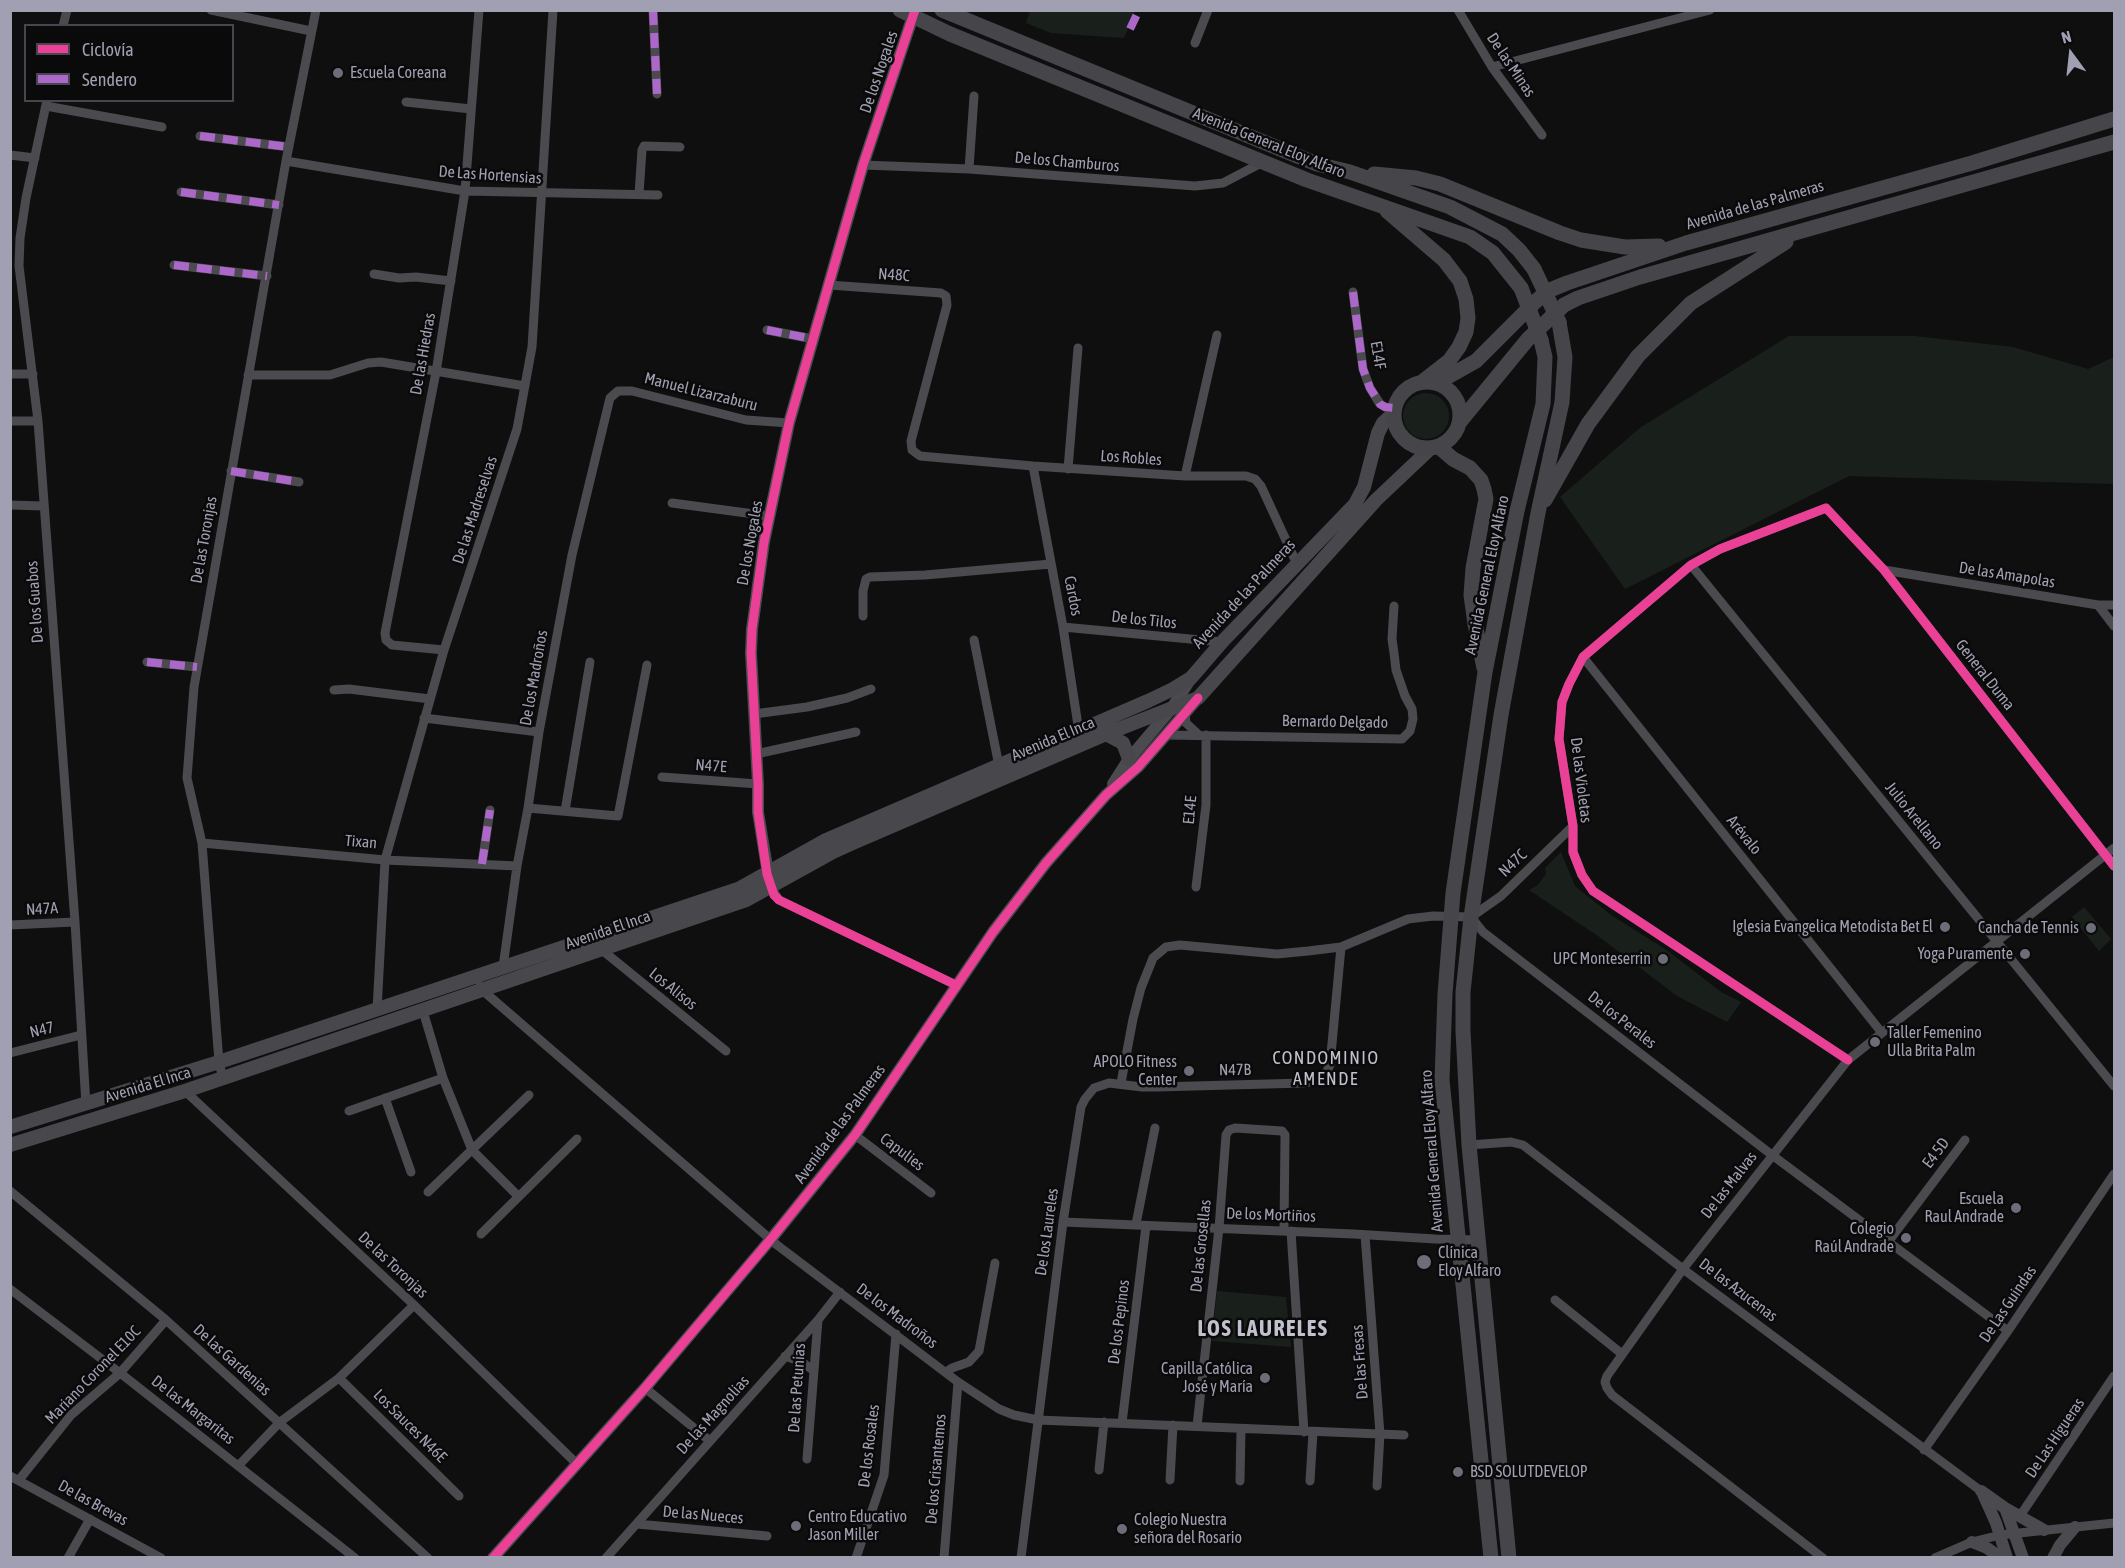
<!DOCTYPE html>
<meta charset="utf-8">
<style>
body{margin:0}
#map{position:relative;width:2125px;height:1568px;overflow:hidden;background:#0f0f10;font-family:"Asap Condensed",sans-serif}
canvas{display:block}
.frame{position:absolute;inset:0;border:12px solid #a0a0b2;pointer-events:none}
.legend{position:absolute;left:24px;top:24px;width:210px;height:78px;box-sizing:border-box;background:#0a0a0b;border:2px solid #46464e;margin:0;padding:8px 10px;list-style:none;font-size:18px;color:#a0a0b2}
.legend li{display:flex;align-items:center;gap:12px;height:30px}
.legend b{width:30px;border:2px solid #46464e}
.north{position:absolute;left:2041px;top:24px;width:60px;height:60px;-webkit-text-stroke:4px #0a0a0b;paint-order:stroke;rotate:345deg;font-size:16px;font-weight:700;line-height:24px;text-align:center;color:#a0a0b2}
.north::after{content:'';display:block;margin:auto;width:21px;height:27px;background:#a0a0b2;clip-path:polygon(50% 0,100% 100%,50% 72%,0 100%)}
</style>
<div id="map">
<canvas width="2125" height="1568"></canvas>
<div class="frame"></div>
<ul class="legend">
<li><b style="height:8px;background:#ea4096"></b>Ciclovía</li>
<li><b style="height:8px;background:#ac68c9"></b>Sendero</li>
</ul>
<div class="north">N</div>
</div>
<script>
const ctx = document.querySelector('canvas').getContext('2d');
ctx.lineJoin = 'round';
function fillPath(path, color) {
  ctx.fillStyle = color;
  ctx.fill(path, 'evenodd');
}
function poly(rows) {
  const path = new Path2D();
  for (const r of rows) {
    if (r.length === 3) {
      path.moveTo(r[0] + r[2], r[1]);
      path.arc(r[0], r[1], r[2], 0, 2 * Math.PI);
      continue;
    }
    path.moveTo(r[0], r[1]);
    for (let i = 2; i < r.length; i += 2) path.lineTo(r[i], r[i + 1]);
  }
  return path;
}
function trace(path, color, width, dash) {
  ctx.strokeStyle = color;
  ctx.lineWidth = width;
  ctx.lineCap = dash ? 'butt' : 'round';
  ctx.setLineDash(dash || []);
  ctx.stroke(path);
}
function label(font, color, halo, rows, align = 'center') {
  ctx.font = font + ' "Asap Condensed",sans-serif';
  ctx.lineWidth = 5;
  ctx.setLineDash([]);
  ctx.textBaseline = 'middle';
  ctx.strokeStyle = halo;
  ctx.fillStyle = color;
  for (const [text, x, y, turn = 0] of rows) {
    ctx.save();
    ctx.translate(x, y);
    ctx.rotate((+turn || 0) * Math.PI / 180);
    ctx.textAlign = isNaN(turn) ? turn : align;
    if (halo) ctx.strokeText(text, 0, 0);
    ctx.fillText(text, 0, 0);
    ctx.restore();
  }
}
const green = poly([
 [1030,11,1030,10,1135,11,1124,38,1051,33,1026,23],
 [1789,336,1914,336,2013,347,2088,369,2114,357,2114,484,1849,476,1625,589,1560,497,1641,427],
 [1426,416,23],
 [1561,852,1575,886,1611,915,1668,951,1721,992,1741,1002,1727,1022,1677,996,1598,936,1529,890,1538,885,1546,874,1545,868],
 [2084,907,2111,939,2099,951,2072,917],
 [1217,1291,1286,1297,1291,1347,1212,1341]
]);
const minor = poly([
 [211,10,311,31],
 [653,10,657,94],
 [1458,10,1492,67,1542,135],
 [63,26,67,10],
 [1195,43,1208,10],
 [1492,67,1710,10],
 [47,100,26,198,20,238,19,266,38,421,75,922,86,1105],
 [406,102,471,109],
 [46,106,162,127],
 [200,136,289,147],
 [10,155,35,158],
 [286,161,465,191,658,195],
 [863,165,969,169,1195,186,1223,183,1263,162],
 [969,169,974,96],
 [181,192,279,205],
 [639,194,642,150,644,146,680,147],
 [174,265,267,276],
 [374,274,399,278,416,277,451,281],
 [829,285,941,293,946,296,947,305,911,441,912,450,920,456,1033,466,1185,476,1246,476,1255,479,1261,486,1297,564],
 [1353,292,1363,369,1370,388,1380,404,1385,407,1395,408],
 [767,330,813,339],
 [10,374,33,374],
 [248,375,330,375,368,363,381,362,525,386],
 [10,421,38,421],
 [1033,466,1063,627,1079,732],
 [1068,469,1078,348],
 [231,471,299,482],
 [1185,476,1217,335],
 [672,503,769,516],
 [10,505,43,506],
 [1691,565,2114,1086],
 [1884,570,2098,605,2114,605],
 [2098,605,2114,626],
 [863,616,863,591,866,579,870,577,925,575,1051,564],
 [1063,627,1222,642],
 [974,640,999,766],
 [444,650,392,645,386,640,385,633,436,372,465,191,479,10],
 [1583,657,1882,1033],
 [147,662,197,667],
 [334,690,349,689,430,699],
 [754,714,807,707,847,698,871,689],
 [1185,714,1186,723,1199,735],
 [424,718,539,732],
 [1167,735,1402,739,1410,731,1413,719,1412,709,1405,696,1396,670,1394,653,1392,639,1394,606],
 [756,754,856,732],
 [662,777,758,784],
 [528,808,618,816,647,665],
 [565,811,590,662],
 [202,843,385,860,517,866],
 [482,864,490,810],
 [771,887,779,900,956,985],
 [1196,887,1206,805,1206,735],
 [1471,917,1483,932,1772,1155,2008,1331],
 [1471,917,1501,896,1573,826],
 [10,925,75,922],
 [602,950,726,1051],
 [503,967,517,866,528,808,539,732,572,555,610,398,618,391,632,391,746,420,789,423],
 [480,986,481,989,777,1245,958,1382,999,1409,1014,1415,1038,1420,1404,1435],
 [377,1010,385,860,444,650,517,429,532,347,553,10],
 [423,1011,443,1078,472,1150,518,1196],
 [10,1053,81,1035],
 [1848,1060,1593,891,1582,875,1573,852,1573,826,1559,739,1562,702,1569,684,1583,657,1691,565,1720,549,1826,508,1884,570,2114,866],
 [223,1079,219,1062,202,843,187,778,194,687,286,161,316,10],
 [1121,1083,1133,1019,1141,988,1153,958,1166,947,1180,945,1277,954,1308,951,1341,947,1408,919,1433,916,1471,917],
 [185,1091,414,1305,577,1464],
 [385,1098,411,1172],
 [349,1111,443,1078],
 [855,1135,931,1193],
 [1469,1145,1511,1142,1523,1145,1683,1269,1981,1491],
 [10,1191,166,1320,428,1558],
 [428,1192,529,1095],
 [1063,1222,1354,1234,1435,1239,1478,1240],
 [1136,1224,1155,1128],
 [1291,1231,1304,1432],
 [481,1234,577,1139],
 [1365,1235,1380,1434,1377,1486],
 [1888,1242,1965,1140],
 [10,1289,124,1376,355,1558],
 [1555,1300,1622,1354],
 [785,1356,802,1362,814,1371],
 [946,1372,952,1368,969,1362,979,1351,995,1263],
 [339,1378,459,1496],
 [645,1388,710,1441],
 [1122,1423,1146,1226],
 [1197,1426,1219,1228,1226,1135,1229,1130,1235,1128,1282,1131,1285,1135,1284,1231],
 [1924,1450,2008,1331,2114,1174],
 [807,1459,818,1320],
 [239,1465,280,1422,339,1378,414,1305],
 [1099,1470,1104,1422],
 [10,1476,161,1558],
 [19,1480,71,1415,120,1373,166,1320],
 [1170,1480,1173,1425],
 [1240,1481,1241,1429],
 [1310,1481,1313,1432],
 [2020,1516,2114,1376],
 [637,1524,767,1536],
 [68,1558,90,1519],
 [606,1558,818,1320,840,1292],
 [856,1558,884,1475,896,1334],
 [944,1558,958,1382],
 [1021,1558,1063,1222,1081,1107,1085,1099,1094,1088,1109,1083,1142,1087,1157,1087,1304,1083,1323,1079,1330,1065,1341,947],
 [1823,1558,1612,1395,1607,1388,1605,1382,1607,1376,1683,1269,1848,1060,2114,848],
 [1935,1558,1972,1542,2000,1535,2114,1523]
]);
const tertiary = poly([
 [1113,784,1129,759,1172,708,1191,678],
 [769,880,758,812,758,784,751,653,752,629,764,542,789,423,863,165,915,10],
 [1981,1491,2005,1508,2044,1530],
 [1983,1494,1996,1523,2007,1558],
 [2005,1508,2023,1558],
 [1972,1542,1987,1548,2001,1558],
 [493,1558,645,1388,771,1239,855,1135,993,932,1046,863,1106,795,1138,767,1198,698],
 [2053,1558,2060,1545,2075,1527]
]);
const secondary = poly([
 [1106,734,1123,743,1129,759],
 [10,1127,219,1062,738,889,824,841,1148,701,1173,689,1191,678,1222,642,1355,504,1364,487,1378,433,1383,423,1394,413],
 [10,1145,185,1091,746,900,831,853,853,843,1106,734,1198,698,1376,500,1431,448]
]);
const primary = poly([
 [942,10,1317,164,1350,172,1450,207,1502,234,1519,250,1534,269],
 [950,34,1307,180,1470,237,1493,253,1521,288],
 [1374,174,1416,178,1440,184,1560,233,1581,240,1625,247,1659,246],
 [1387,211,1444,260,1460,281,1466,299,1468,318,1466,332,1459,347,1449,361,1422,382],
 [1427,415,33],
 [1437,383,1476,361,1536,301,1550,290,1567,283,1686,243,1972,163,2114,119],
 [1459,423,1528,339,1564,305,1578,298,1640,277,2114,142],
 [1438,446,1453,459,1470,468,1481,480,1484,489,1486,499,1473,568,1471,595,1475,624,1484,668],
 [1545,500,1588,424,1638,356,1691,303,1786,242],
 [1491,1558,1442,1080,1445,994,1453,893,1485,672,1517,511,1543,404,1545,357,1541,340],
 [1509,1558,1469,1145,1463,1031,1463,992,1471,917,1501,715,1538,513,1562,402,1565,357,1559,322]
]);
const primaryBridge = poly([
 [900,10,950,34],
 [1534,269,1559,322],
 [1521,288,1541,340]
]);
const quiet = poly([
 [653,10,657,94],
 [1130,29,1139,10],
 [200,136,289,147],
 [181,192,279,205],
 [174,265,267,276],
 [1353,292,1363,369,1370,388,1380,404,1385,407,1395,408],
 [767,330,813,339],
 [231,471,299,482],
 [147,662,197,667],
 [482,864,490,810]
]);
const cycleway = poly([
 [915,10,863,165,789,423,764,542,752,629,751,653,758,784,758,812,767,874,774,895,779,900,956,985],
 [1848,1060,1593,891,1582,875,1573,852,1573,826,1559,739,1562,702,1569,684,1583,657,1691,565,1720,549,1826,508,1884,570,2114,866],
 [493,1558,645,1388,771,1239,855,1135,993,932,1046,863,1106,795,1138,767,1198,698]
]);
const markers = [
 [338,73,6,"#6d6d79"],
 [1945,927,6,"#6d6d79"],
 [2091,928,6,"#6d6d79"],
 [2025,954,6,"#6d6d79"],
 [1663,959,6,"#6d6d79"],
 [1875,1042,6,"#6d6d79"],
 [1189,1071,6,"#6d6d79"],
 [2016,1208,6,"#6d6d79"],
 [1906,1238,6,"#6d6d79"],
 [1424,1262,8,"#6d6d79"],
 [1265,1378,6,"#6d6d79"],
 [1458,1472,6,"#6d6d79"],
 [796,1526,6,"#6d6d79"],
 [1122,1529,6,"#6d6d79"]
];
const streetNames = [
 ["De las Minas",1511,65,56],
 ["De los Nogales",879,72,-71],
 ["Avenida General Eloy Alfaro",1269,143,22],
 ["De los Chamburos",1067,162,5],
 ["De Las Hortensias",490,175,4],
 ["Avenida de las Palmeras",1755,205,-16],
 ["N48C",894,275,4],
 ["De las Hiedras",423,354,-80],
 ["E14F",1378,355,80],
 ["Manuel Lizarzaburu",701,392,14],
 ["Los Robles",1131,458,4],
 ["De las Madreselvas",475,510,-72],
 ["De las Toronjas",204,540,-80],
 ["De los Nogales",750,543,-80],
 ["Avenida General Eloy Alfaro",1487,575,-78],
 ["De las Amapolas",2007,575,9],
 ["Avenida de las Palmeras",1244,594,-47],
 ["Cardos",1073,596,79],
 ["De los Guabos",35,602,-94],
 ["De los Tilos",1144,620,6],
 ["General Duma",1985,675,52],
 ["De los Madroños",534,678,-80],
 ["Bernardo Delgado",1335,722,1],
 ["Avenida El Inca",1053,739,-23],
 ["N47E",711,766,4],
 ["De las Violetas",1581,780,83],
 ["E14E",1190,810,-85],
 ["Julio Arellano",1914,816,51],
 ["Arévalo",1744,835,51],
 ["Tixan",361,842,5],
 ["N47C",1513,863,-44],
 ["N47A",42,909,-3],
 ["Avenida El Inca",608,930,-19],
 ["Los Alisos",673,989,39],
 ["De los Perales",1622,1020,38],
 ["N47",42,1030,-14],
 ["N47B",1235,1070,-1],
 ["Avenida El Inca",148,1085,-17],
 ["Avenida de las Palmeras",840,1124,-54],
 ["Avenida General Eloy Alfaro",1432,1151,-94],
 ["Capulies",902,1152,37],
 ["E4 5D",1936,1153,-53],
 ["De las Malvas",1729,1185,-52],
 ["De los Mortiños",1271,1215,2],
 ["De los Laureles",1047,1232,-82],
 ["De las Grosellas",1201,1246,-84],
 ["De las Toronjas",393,1265,43],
 ["De las Azucenas",1738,1290,37],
 ["De Las Guindas",2008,1304,-56],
 ["De los Madroños",897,1316,37],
 ["De los Pepinos",1119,1322,-83],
 ["De las Gardenias",232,1360,42],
 ["De las Fresas",1360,1362,-94],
 ["Mariano Coronel E10C",93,1375,-46],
 ["De las Petunias",797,1388,-86],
 ["De las Margaritas",193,1410,38],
 ["De las Magnolias",713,1415,-48],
 ["Los Sauces N46E",410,1426,45],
 ["De Las Higueras",2055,1438,-56],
 ["De los Rosales",869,1446,-83],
 ["De los Crisantemos",936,1469,-85],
 ["De las Brevas",93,1503,29],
 ["De las Nueces",703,1515,5]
];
const poiNames = [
 ["Escuela Coreana",350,73,"left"],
 ["Iglesia Evangelica Metodista Bet El",1933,927],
 ["Cancha de Tennis",2079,928],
 ["Yoga Puramente",2013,954],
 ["UPC Monteserrin",1651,959],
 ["Taller Femenino",1887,1033,"left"],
 ["Ulla Brita Palm",1887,1051,"left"],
 ["APOLO Fitness",1177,1062],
 ["Center",1177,1080],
 ["Escuela",2004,1199],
 ["Raul Andrade",2004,1217],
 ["Colegio",1894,1229],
 ["Raúl Andrade",1894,1247],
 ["Clínica",1438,1253,"left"],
 ["Eloy Alfaro",1438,1271,"left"],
 ["Capilla Católica",1253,1369],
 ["José y María",1253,1387],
 ["BSD SOLUTDEVELOP",1470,1472,"left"],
 ["Centro Educativo",808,1517,"left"],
 ["Jason Miller",808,1535,"left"],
 ["Colegio Nuestra",1134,1520,"left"],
 ["señora del Rosario",1134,1538,"left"]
];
const neighbourhoodNames = [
 ["CONDOMINIO",1326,1058],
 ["AMENDE",1326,1079]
];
const districtNames = [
 ["LOS LAURELES",1263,1329]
];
fillPath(green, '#19201c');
trace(minor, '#4a4a4f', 9);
trace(tertiary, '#4a4a4f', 12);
trace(secondary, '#48484c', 14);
trace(primary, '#46464a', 15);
trace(primaryBridge, '#46464a', 15);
trace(quiet, '#ac68c9', 8, [15, 8]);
trace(cycleway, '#ea4096', 9);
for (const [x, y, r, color] of markers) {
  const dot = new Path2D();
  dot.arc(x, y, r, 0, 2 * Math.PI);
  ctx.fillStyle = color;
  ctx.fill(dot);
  trace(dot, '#0a0a0b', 2);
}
label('16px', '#a0a0b2', '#0a0a0b', streetNames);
label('16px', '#a0a0b2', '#0a0a0b', poiNames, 'right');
ctx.letterSpacing = '1.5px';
label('18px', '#c1c1ce', '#0a0a0b', neighbourhoodNames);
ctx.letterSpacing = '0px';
ctx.letterSpacing = '1.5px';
label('bold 22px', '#c1c1ce', '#0a0a0b', districtNames);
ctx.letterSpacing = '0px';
</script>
